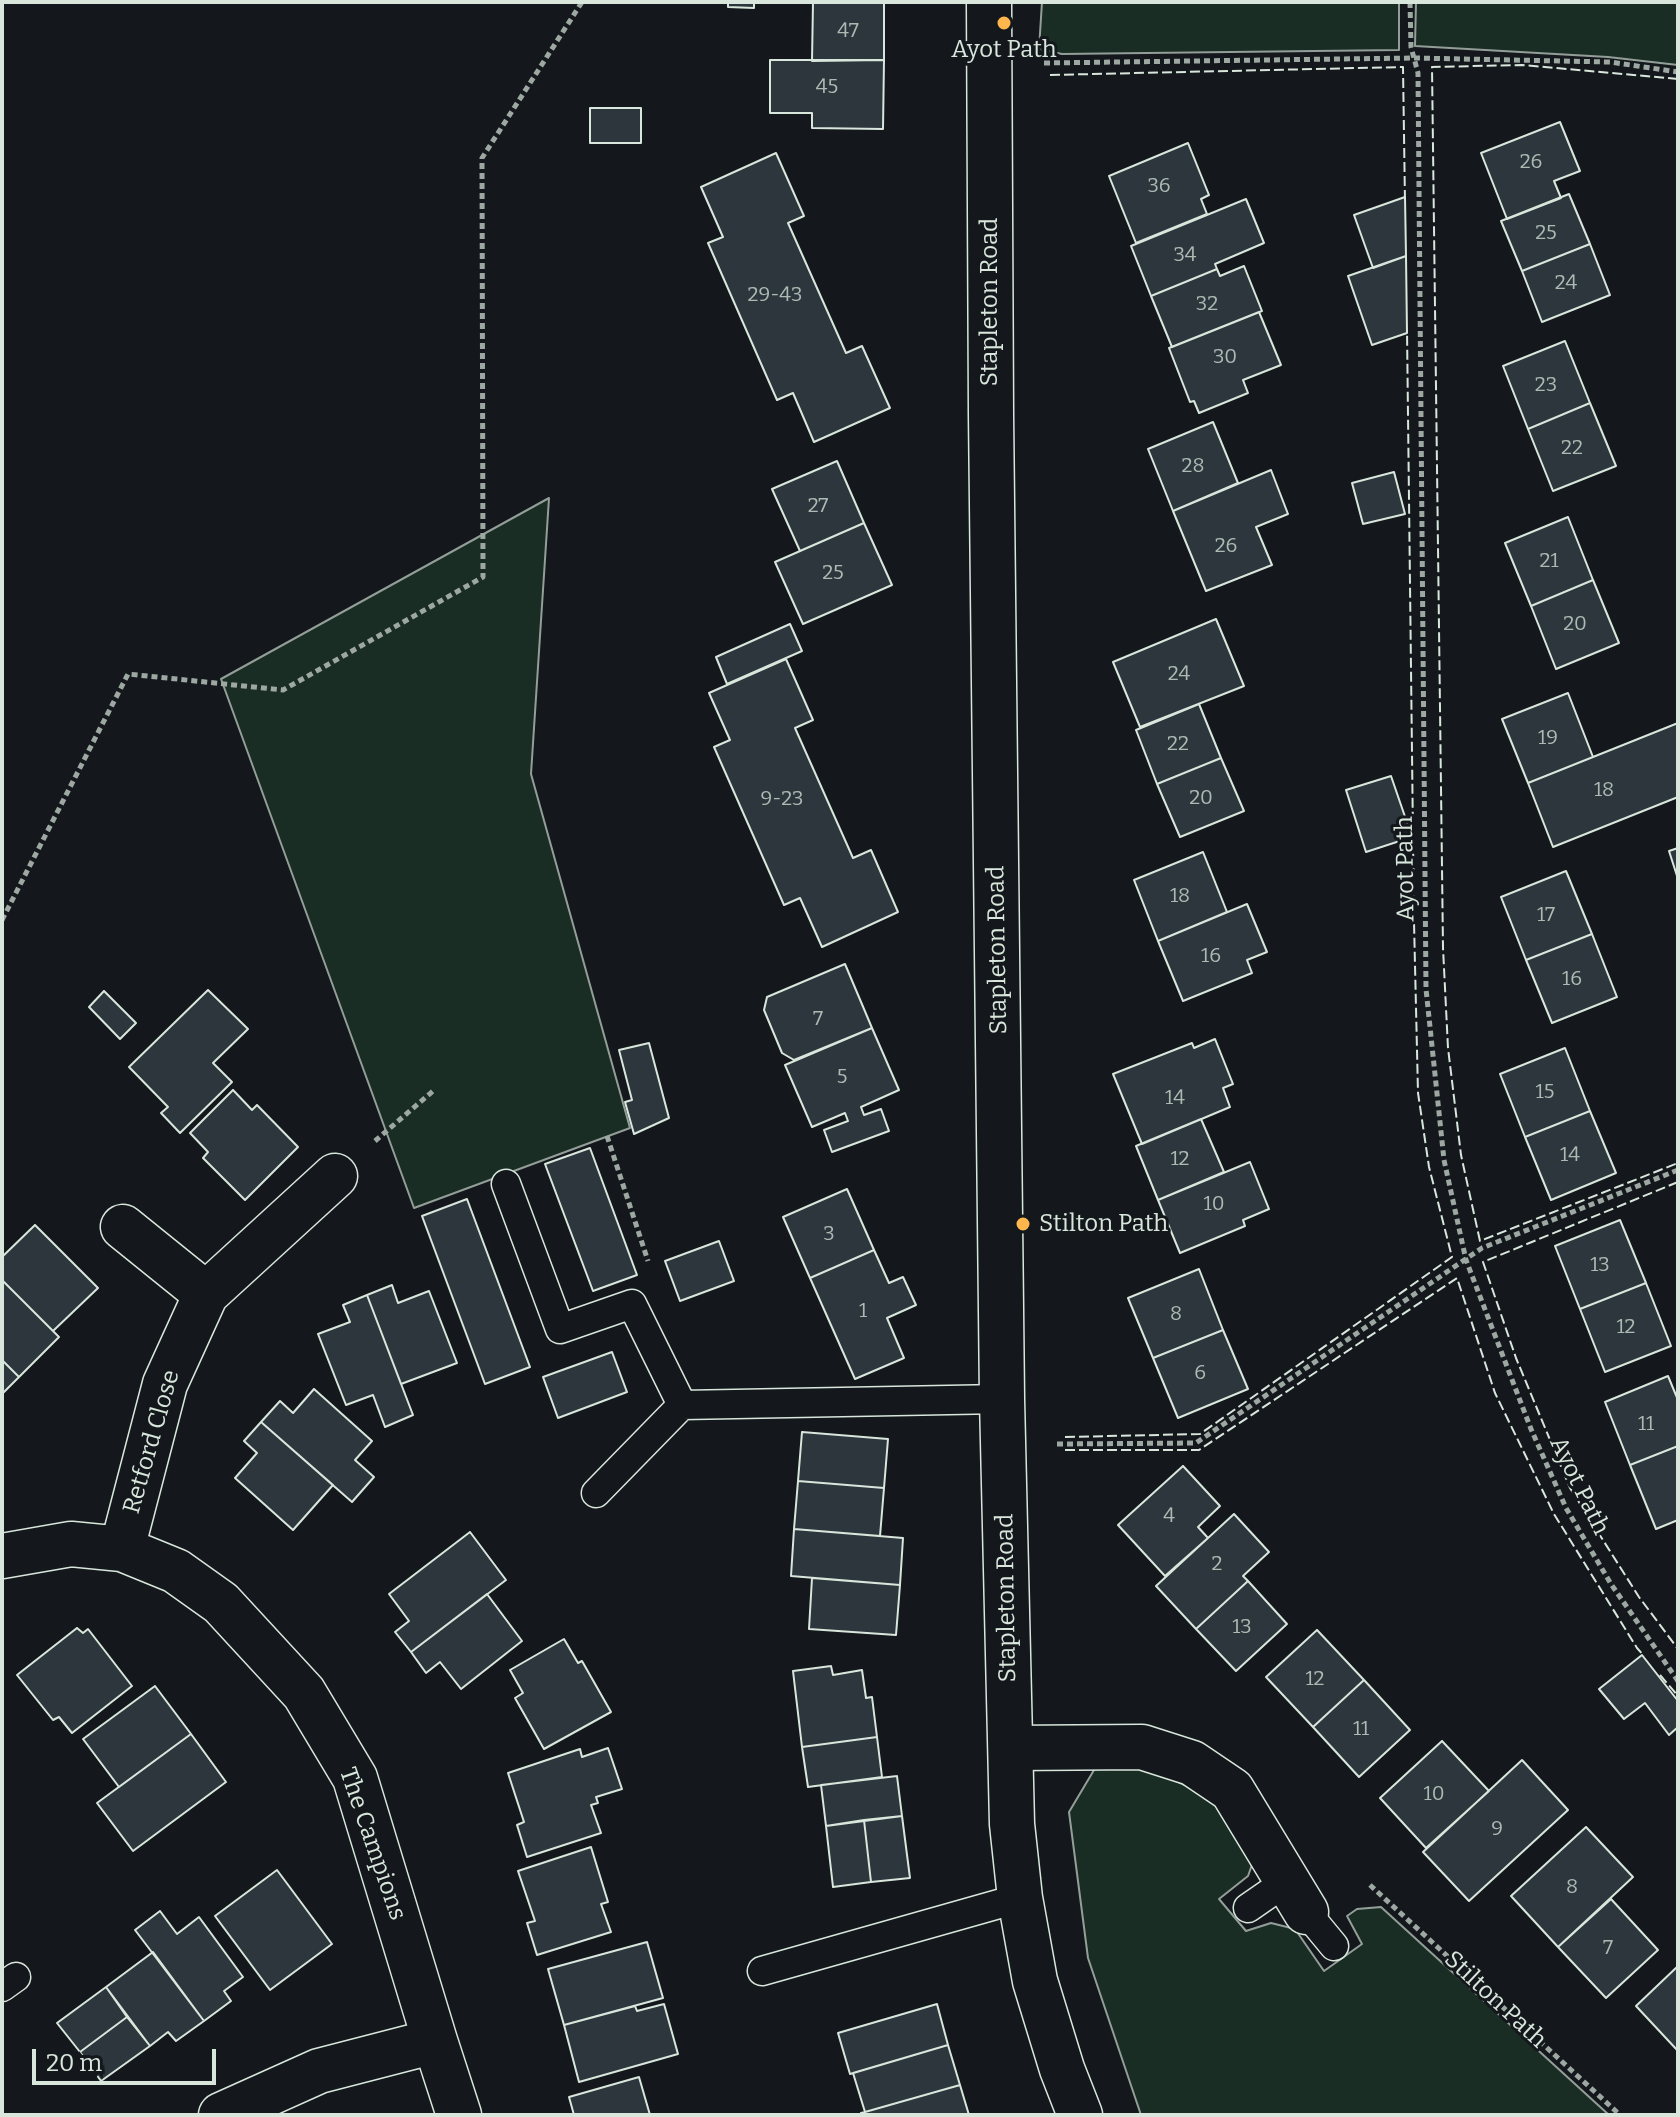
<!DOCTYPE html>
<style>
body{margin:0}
#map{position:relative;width:1680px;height:2117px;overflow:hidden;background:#14181c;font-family:Bitter,serif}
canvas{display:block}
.frame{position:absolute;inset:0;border:4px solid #d8e6dc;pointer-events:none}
.scale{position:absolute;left:32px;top:2049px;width:184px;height:36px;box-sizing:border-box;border:4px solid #d8e6dc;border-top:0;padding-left:10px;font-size:24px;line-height:28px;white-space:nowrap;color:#d8e6dc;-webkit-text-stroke:6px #14181c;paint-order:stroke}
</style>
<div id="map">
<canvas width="1680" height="2117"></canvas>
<div class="frame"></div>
<div class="scale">20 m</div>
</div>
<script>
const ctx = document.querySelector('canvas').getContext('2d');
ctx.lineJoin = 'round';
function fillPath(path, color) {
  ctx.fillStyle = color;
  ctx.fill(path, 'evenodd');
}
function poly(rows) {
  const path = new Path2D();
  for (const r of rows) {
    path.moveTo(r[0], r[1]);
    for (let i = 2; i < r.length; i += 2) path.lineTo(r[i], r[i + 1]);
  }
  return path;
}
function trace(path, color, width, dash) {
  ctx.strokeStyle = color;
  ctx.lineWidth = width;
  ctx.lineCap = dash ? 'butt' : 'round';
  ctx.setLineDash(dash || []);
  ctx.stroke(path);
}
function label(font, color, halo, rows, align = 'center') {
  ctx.font = font + ' Bitter,serif';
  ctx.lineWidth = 6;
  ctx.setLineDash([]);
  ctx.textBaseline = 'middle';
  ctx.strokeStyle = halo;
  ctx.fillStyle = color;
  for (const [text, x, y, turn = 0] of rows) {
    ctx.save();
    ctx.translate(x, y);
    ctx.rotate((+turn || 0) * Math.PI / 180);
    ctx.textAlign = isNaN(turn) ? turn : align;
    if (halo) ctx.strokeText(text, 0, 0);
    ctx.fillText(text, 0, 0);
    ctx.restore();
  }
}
const green = poly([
 [1042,2,1399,2,1399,50,1062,54,1039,49,1042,2],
 [1416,2,1678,2,1678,65,1608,57,1415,46,1416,2],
 [549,498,531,774,630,1128,414,1208,221,679,549,498],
 [1097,1765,1144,1766,1206,1795,1249,1839,1253,1862,1248,1876,1219,1899,1246,1931,1271,1923,1295,1929,1324,1971,1362,1944,1347,1916,1357,1909,1381,1907,1609,2115,1141,2115,1088,1958,1069,1812,1097,1765]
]);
const building = poly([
 [728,2,754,2,754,8,728,7,728,2],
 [813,2,884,2,884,60,812,61,813,2],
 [770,60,884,60,883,129,812,128,812,113,770,113,770,60],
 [590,108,641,108,641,143,590,143,590,108],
 [1560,122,1580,171,1554,181,1561,198,1507,219,1481,153,1560,122],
 [1188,143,1209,195,1201,199,1207,214,1136,243,1109,176,1188,143],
 [776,153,804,216,788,223,846,353,862,346,890,408,814,442,793,393,777,400,708,243,723,237,701,187,776,153],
 [1569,194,1590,244,1522,271,1501,221,1569,194],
 [1405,197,1406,256,1373,268,1354,215,1405,197],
 [1246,199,1264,243,1215,264,1217,269,1151,296,1131,246,1246,199],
 [1590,244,1610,295,1542,322,1522,271,1590,244],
 [1406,256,1407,333,1372,345,1348,276,1406,256],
 [1244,266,1262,311,1172,347,1151,296,1217,269,1220,276,1244,266],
 [1259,312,1281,365,1243,380,1248,393,1199,413,1194,401,1190,402,1169,348,1259,312],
 [1565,341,1590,403,1528,429,1503,366,1565,341],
 [1590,403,1616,466,1553,491,1528,429,1590,403],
 [1213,422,1238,483,1173,511,1148,449,1213,422],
 [837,461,864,523,800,551,772,489,837,461],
 [1271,470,1288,514,1256,527,1272,565,1206,591,1173,511,1271,470],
 [1394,472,1405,514,1363,524,1352,483,1394,472],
 [1568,517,1593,580,1531,606,1505,543,1568,517],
 [864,523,892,585,803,624,775,562,864,523],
 [1593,580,1619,643,1556,669,1531,606,1593,580],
 [1216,619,1244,686,1140,727,1113,662,1216,619],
 [790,624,802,651,727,684,716,657,790,624],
 [786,659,813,720,795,728,853,858,871,850,898,912,822,947,800,898,784,905,714,747,730,740,709,693,786,659],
 [1568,693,1593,757,1528,783,1502,719,1568,693],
 [1199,704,1221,758,1157,784,1136,730,1199,704],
 [1678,723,1678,797,1553,847,1528,783,1678,723],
 [1221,758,1244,811,1180,837,1157,784,1221,758],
 [1391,776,1412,837,1366,852,1346,790,1391,776],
 [1678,848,1678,879,1669,851,1678,848],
 [1203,852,1227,912,1158,941,1134,880,1203,852],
 [1566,871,1592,934,1526,960,1501,897,1566,871],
 [1247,904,1267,952,1247,960,1252,973,1183,1001,1158,941,1247,904],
 [1592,934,1617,997,1552,1023,1526,960,1592,934],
 [845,964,872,1028,794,1060,782,1053,764,1010,767,997,845,964],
 [208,990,248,1029,213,1063,232,1082,180,1133,161,1113,168,1107,129,1067,208,990],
 [104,991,136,1023,120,1039,89,1007,104,991],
 [872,1028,899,1090,861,1107,864,1115,881,1109,889,1131,832,1152,824,1130,848,1121,845,1113,812,1127,785,1065,872,1028],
 [1215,1039,1233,1084,1223,1088,1230,1107,1142,1144,1113,1074,1192,1043,1194,1048,1215,1039],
 [649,1043,669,1118,634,1134,625,1102,632,1100,619,1050,649,1043],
 [1565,1048,1590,1111,1525,1137,1500,1074,1565,1048],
 [233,1090,252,1110,257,1105,298,1147,245,1200,203,1158,208,1152,190,1133,233,1090],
 [1590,1111,1616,1173,1551,1200,1525,1137,1590,1111],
 [1201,1119,1224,1172,1158,1200,1136,1146,1201,1119],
 [590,1148,637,1275,593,1291,545,1164,590,1148],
 [1250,1162,1269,1209,1243,1220,1245,1226,1180,1253,1158,1200,1250,1162],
 [847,1189,874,1250,810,1278,783,1217,847,1189],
 [467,1199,530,1367,485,1384,422,1216,467,1199],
 [1620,1220,1646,1283,1580,1309,1555,1246,1620,1220],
 [35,1225,98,1288,53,1331,2,1280,2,1257,35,1225],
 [719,1241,734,1281,680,1301,665,1261,719,1241],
 [874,1250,889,1283,903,1277,916,1305,887,1318,904,1358,855,1379,810,1278,874,1250],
 [1199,1269,1223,1330,1153,1358,1128,1298,1199,1269],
 [2,1280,59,1337,19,1377,2,1360,2,1280],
 [1646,1283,1671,1346,1605,1372,1580,1309,1646,1283],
 [392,1285,398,1303,429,1291,457,1363,401,1384,367,1295,392,1285],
 [367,1295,413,1415,385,1427,373,1395,346,1405,318,1334,350,1322,343,1305,367,1295],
 [1223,1330,1248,1389,1178,1418,1153,1358,1223,1330],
 [612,1352,627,1392,558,1418,543,1377,612,1352],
 [2,1360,19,1377,2,1394,2,1360],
 [1668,1376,1678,1400,1678,1446,1630,1465,1605,1402,1668,1376],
 [314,1389,372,1441,355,1460,374,1477,352,1502,261,1422,280,1401,293,1413,314,1389],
 [261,1422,333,1485,293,1530,235,1478,257,1453,244,1441,261,1422],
 [802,1432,888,1439,884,1488,798,1481,802,1432],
 [1678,1446,1678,1520,1656,1529,1630,1465,1678,1446],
 [1183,1466,1220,1506,1198,1527,1208,1538,1165,1576,1118,1525,1183,1466],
 [798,1481,884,1488,880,1536,794,1529,798,1481],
 [1234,1514,1269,1552,1243,1576,1248,1581,1196,1629,1156,1586,1234,1514],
 [794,1529,903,1538,900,1585,791,1576,794,1529],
 [470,1532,506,1580,411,1652,395,1632,409,1621,389,1594,470,1532],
 [812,1578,900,1585,896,1635,809,1629,812,1578],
 [1248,1581,1287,1624,1236,1671,1196,1629,1248,1581],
 [487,1594,522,1641,461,1689,440,1662,426,1673,411,1652,487,1594],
 [77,1628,83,1633,88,1629,132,1686,72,1733,59,1717,53,1720,17,1675,77,1628],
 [1317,1630,1364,1680,1313,1727,1266,1677,1317,1630],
 [564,1639,578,1663,582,1661,611,1712,544,1749,515,1698,523,1693,510,1670,564,1639],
 [1642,1655,1678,1701,1678,1727,1669,1735,1645,1703,1624,1719,1599,1689,1642,1655],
 [831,1666,833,1675,862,1670,866,1698,872,1697,877,1737,802,1747,793,1671,831,1666],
 [1364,1680,1410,1730,1359,1777,1313,1727,1364,1680],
 [155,1686,191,1734,119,1787,83,1739,155,1686],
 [191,1734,226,1782,133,1851,97,1803,191,1734],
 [877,1737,882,1777,808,1787,802,1747,877,1737],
 [1442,1741,1489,1791,1426,1848,1380,1798,1442,1741],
 [608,1748,622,1789,596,1797,598,1803,591,1805,601,1833,527,1857,517,1825,524,1822,508,1773,580,1749,582,1757,608,1748],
 [1522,1760,1568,1810,1469,1901,1423,1852,1522,1760],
 [897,1776,902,1816,826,1826,821,1785,897,1776],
 [902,1816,910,1878,871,1882,864,1820,902,1816],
 [864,1820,871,1882,833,1887,826,1826,864,1820],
 [1586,1827,1633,1877,1558,1947,1511,1896,1586,1827],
 [591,1847,608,1902,601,1904,611,1932,537,1955,527,1923,535,1921,518,1871,591,1847],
 [277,1870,332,1944,270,1990,215,1916,277,1870],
 [1611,1899,1658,1950,1606,1998,1558,1947,1611,1899],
 [160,1911,177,1934,199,1917,243,1977,224,1991,231,2001,204,2021,135,1930,160,1911],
 [647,1942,663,1998,564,2025,548,1969,647,1942],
 [153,1952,204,2021,176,2041,168,2032,150,2046,106,1987,153,1952],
 [1678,1966,1678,2051,1636,2006,1678,1966],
 [106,1987,127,2017,80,2052,57,2023,106,1987],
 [664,2004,678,2054,579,2082,564,2025,635,2006,637,2011,664,2004],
 [937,2004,948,2045,850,2074,838,2033,937,2004],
 [127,2017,150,2046,101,2081,80,2052,127,2017],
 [948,2045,960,2085,865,2112,853,2073,948,2045],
 [639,2077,650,2115,574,2115,569,2097,639,2077],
 [960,2085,969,2115,862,2115,861,2113,865,2112,960,2085]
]);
const path = poly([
 [1410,2,1411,47,1418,73,1426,989,1444,1160,1466,1260,1531,1429,1566,1508,1611,1584,1678,1681],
 [1044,63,1414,58,1610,62,1678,72],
 [2,920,128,674,283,690,483,577,482,158,582,2],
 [607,1136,648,1261],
 [375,1141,433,1091],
 [1057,1444,1196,1443,1482,1248,1678,1170],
 [1370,1885,1620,2115]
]);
const lane = poly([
 [506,1184,560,1329,632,1304,682,1405,1002,1399],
 [596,1493,682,1405],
 [1248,1908,1287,1881],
 [1306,1912,1334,1946],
 [762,1971,1020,1898],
 [2,1987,16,1977]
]);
const street = poly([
 [123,1227,206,1294],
 [122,1549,165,1384,206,1294,335,1176],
 [2,1556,71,1544,122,1549,176,1571,221,1603,304,1693,355,1778,435,2041,459,2115],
 [1011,1748,1142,1747,1192,1763,1232,1790,1306,1912],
 [221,2115,319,2071,435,2041]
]);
const secondary = poly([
 [989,2,991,414,1002,1399,1012,1824,1020,1898,1035,1981,1062,2069,1080,2115]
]);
const fence = poly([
 [1050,75,1403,67,1405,202],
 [1678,79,1522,65,1432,67,1443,948,1448,1048,1461,1155,1480,1241,1678,1163],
 [1678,1182,1483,1262,1516,1358,1570,1488,1639,1597,1678,1649],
 [1065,1437,1200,1434,1452,1257,1429,1167,1418,1093,1414,922,1407,330],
 [1065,1450,1199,1450,1457,1278,1495,1393,1554,1514,1637,1648,1644,1656],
 [1660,1675,1678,1696]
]);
const markers = [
 [1004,23,8,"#ffb74d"],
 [1023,1224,8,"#ffb74d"]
];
const numberNames = [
 ["47",848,31],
 ["45",827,87],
 ["26",1531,162],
 ["36",1159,186],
 ["25",1546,233],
 ["34",1185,255],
 ["24",1566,283],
 ["29-43",775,295],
 ["32",1207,304],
 ["30",1225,357],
 ["23",1546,385],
 ["22",1572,448],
 ["28",1193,466],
 ["27",818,506],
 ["26",1226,546],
 ["21",1549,561],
 ["25",833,573],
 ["20",1575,624],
 ["24",1179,674],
 ["19",1548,738],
 ["22",1178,744],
 ["18",1604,790],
 ["20",1201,798],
 ["9-23",782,799],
 ["18",1180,896],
 ["17",1546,915],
 ["16",1211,956],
 ["16",1572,979],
 ["7",818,1019],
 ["5",842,1077],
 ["15",1545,1092],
 ["14",1175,1098],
 ["14",1570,1155],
 ["12",1180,1159],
 ["10",1214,1204],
 ["3",829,1234],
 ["13",1600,1265],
 ["1",863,1311],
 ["8",1176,1314],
 ["12",1626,1327],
 ["6",1200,1373],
 ["11",1646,1424],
 ["4",1169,1516],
 ["2",1217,1564],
 ["13",1242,1627],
 ["12",1315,1679],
 ["11",1361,1729],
 ["10",1434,1794],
 ["9",1497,1829],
 ["8",1572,1887],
 ["7",1608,1948]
];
const poiNames = [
 ["Ayot Path",1004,50],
 ["Stilton Path",1039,1224,"left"]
];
const streetNames = [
 ["Stapleton Road",990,302,-90],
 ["Ayot Path",1406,869,-91],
 ["Stapleton Road",998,950,-91],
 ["Retford Close",152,1442,-74],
 ["Ayot Path",1579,1486,64],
 ["Stapleton Road",1007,1598,-91],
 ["The Campions",372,1844,71],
 ["Stilton Path",1495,2000,43]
];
fillPath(green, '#1a2d24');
trace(green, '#939e99', 2);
fillPath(building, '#2c363c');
trace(building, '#d8e6dc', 2);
trace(lane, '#d8e6dc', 31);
trace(street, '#d8e6dc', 47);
trace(secondary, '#d8e6dc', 47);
trace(path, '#9da8a2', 5, [6, 4]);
trace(lane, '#14181c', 28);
trace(street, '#14181c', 44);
trace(secondary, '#14181c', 44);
trace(fence, '#d8e6dc', 2, [10, 4]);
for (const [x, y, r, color] of markers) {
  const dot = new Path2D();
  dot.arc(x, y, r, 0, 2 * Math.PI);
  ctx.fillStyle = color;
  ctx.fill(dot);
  trace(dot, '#14181c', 3);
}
label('20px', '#adbab4', null, numberNames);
label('24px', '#d8e6dc', '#14181c', poiNames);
label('24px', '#d8e6dc', '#14181c', streetNames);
</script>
